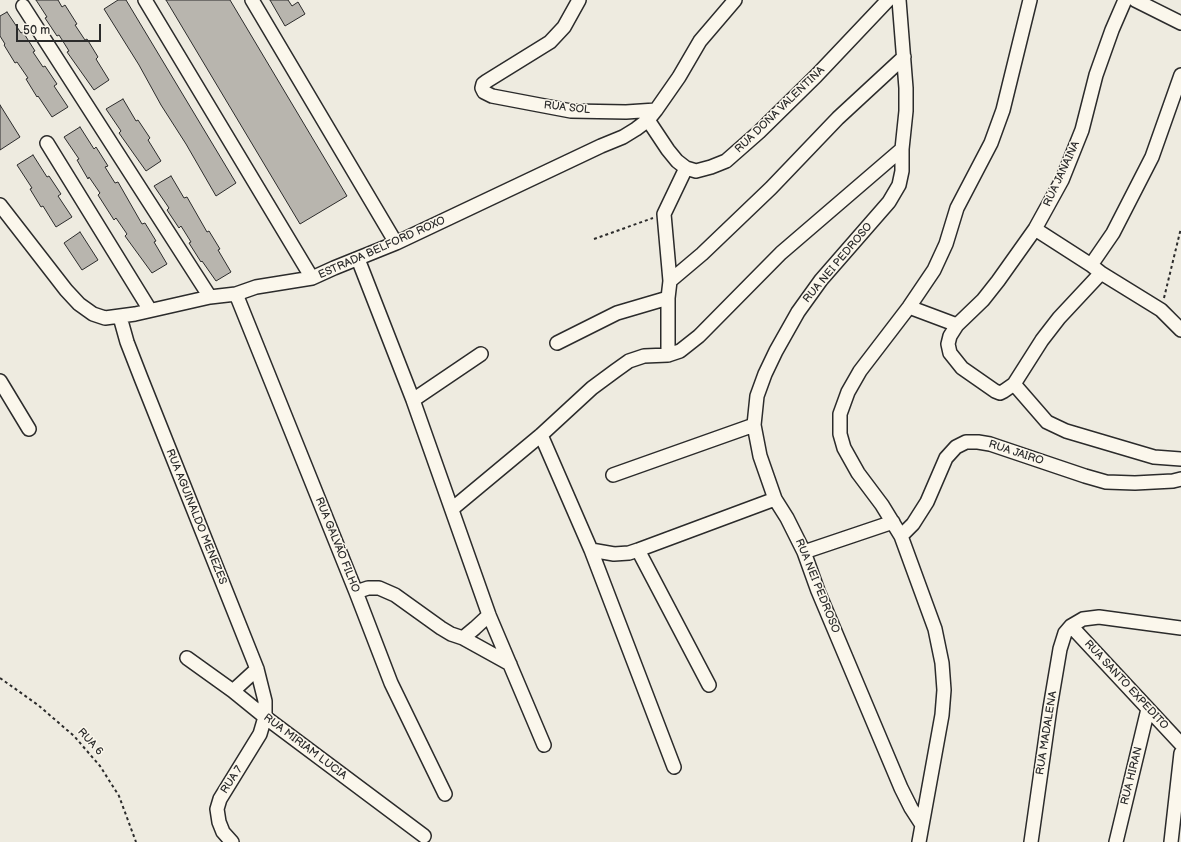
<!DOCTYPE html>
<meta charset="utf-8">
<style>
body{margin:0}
#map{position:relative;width:1181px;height:842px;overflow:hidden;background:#eeebe0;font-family:"Balsamiq Sans",sans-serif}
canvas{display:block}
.scale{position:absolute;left:16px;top:24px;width:85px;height:18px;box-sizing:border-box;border:2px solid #2b2b2b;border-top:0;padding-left:5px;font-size:12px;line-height:14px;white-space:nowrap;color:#2b2b2b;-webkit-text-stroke:3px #fbf7ec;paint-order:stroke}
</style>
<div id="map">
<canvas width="1181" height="842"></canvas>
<div class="scale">50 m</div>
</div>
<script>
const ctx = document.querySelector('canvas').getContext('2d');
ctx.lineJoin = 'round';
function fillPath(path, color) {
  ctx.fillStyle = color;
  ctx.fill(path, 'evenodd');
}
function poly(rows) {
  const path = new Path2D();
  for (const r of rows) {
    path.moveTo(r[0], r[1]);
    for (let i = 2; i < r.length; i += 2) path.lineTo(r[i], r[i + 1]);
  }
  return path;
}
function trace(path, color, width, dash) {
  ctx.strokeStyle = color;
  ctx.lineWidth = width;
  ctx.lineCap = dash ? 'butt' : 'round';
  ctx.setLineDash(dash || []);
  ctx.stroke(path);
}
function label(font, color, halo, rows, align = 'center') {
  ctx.font = font + ' "Balsamiq Sans",sans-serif';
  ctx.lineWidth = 3;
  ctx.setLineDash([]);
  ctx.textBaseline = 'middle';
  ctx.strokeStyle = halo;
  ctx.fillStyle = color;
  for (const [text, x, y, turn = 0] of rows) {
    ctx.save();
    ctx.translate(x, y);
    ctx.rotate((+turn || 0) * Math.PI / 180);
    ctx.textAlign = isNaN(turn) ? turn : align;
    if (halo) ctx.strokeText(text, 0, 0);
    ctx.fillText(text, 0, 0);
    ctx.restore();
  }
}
const building = poly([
 [36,0,58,0,62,7,65,5,77,24,75,25,85,40,87,39,98,57,96,59,109,80,94,90,67,52,69,51,59,35,57,36,45,18,47,17,36,0],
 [118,0,126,0,236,183,216,196,186,144,161,105,139,65,104,9,118,0],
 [166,0,230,0,347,196,300,224,166,0],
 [270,0,288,0,292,6,298,2,305,14,285,26,270,0],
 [7,12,21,33,23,32,35,51,33,52,43,67,45,66,57,84,54,86,68,107,52,117,38,96,37,97,26,79,28,78,17,62,15,63,4,45,5,44,0,36,0,16,7,12],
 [123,99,136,121,138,120,150,138,148,140,161,161,146,171,119,133,121,131,106,109,123,99],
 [0,105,20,137,0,150,0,105],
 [80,127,94,149,96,147,108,166,105,167,115,183,118,182,142,224,145,223,156,241,154,242,167,264,152,273,125,236,127,234,116,218,114,220,98,195,100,193,89,177,88,179,77,160,79,159,64,137,80,127],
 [33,155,47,177,49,176,61,194,58,196,72,217,56,227,43,206,41,207,30,189,32,188,17,165,33,155],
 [171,176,184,198,187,197,207,232,209,231,220,249,218,250,231,272,216,281,202,261,201,262,189,243,191,242,181,226,179,228,167,210,169,208,154,186,171,176],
 [80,232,98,260,82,270,64,243,80,232]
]);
const path = poly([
 [594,239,653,218],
 [1164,298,1181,228],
 [0,678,38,705,74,736,100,766,119,796,136,842]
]);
const minor = poly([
 [145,0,312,278],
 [252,0,396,243],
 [579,0,564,27,550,42,487,81,483,84,482,88,484,92,492,96,571,111,626,112,656,110],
 [899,0,906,88,906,111,902,149,902,171,899,185,889,202,821,280,798,312,776,351,765,374,757,396,754,425,760,456,775,499,787,518,804,552,818,591,901,788,911,808,922,825],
 [1135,0,1181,23],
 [23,6,210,297],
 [648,120,668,150,677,161,686,168,696,171,711,167,726,161,759,132,816,76,888,0],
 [47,143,150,310],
 [0,205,66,290,79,304,93,314,105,318,135,314,210,297,236,294,256,287,312,278,334,268,396,243,601,146,623,137,636,129,648,120,656,110,679,77,700,41,735,0],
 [1035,229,1091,265,1101,273,1161,310,1181,330],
 [358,259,413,400,489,615,544,745],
 [1091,265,1113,233,1152,157,1181,75],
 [1101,273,1059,318,1042,340,1014,384,1004,391,1000,393,995,391,962,368,950,353,948,344,950,336,957,325,983,300,998,281,1035,229,1062,180,1082,130,1096,75,1112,30,1125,0],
 [670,281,664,214,686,168],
 [236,294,356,592,391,683,445,794],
 [909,307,957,325],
 [120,317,127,342,141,378,257,669,265,701,265,717,260,734,220,799,217,809,219,822,223,832,232,842],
 [557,343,617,313,668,298,670,281,702,254,771,188,838,118,904,57],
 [668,355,668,298],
 [0,381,29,429],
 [1014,384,1047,422,1066,431,1154,457,1181,459],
 [413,400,481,354],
 [541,435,591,550,614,554,629,553,638,550,775,499],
 [613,475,754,425],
 [452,509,541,435,592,388,615,371,629,361,644,356,668,355,680,351,699,336,781,253,902,149],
 [901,536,913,524,927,502,946,458,956,447,966,442,978,442,990,444,1085,476,1106,482,1135,483,1173,481,1181,479],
 [591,550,674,767],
 [638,550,709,685],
 [804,552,893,522],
 [356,592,368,588,379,588,395,595,441,628,451,634,463,638,475,628,489,615],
 [1071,626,1181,744],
 [463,638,510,664],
 [187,658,233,691,265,717,424,836],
 [233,691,257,669],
 [919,842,942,715,944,690,942,663,935,629,901,536,882,505,858,473,844,448,840,434,840,414,848,392,860,371,909,307,934,270,946,244,957,208,991,143,1003,110,1030,0],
 [1031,842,1050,708,1060,649,1065,633,1071,626,1083,619,1099,617,1181,628],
 [1116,842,1148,709],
 [1171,842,1181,753]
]);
const streetNames = [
 ["RUA SOL",567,108,6],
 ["RUA DONA VALENTINA",780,110,-44],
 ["RUA JANAINA",1062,174,-65],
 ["ESTRADA BELFORD ROXO",382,248,-24],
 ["RUA NEI PEDROSO",838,263,-50],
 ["RUA JAIRO",1016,453,18],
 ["RUA AGUINALDO MENEZES",196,517,68],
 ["RUA GALVÃO FILHO",337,545,68],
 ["RUA NEI PEDROSO",817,586,68],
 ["RUA SANTO EXPEDITO",1126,685,47],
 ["RUA MADALENA",1047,733,-81],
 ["RUA 6",90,742,48],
 ["RUA MIRIAM LUCIA",305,747,37],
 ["RUA HIRAN",1132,776,-76],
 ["RUA 7",232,780,-57]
];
fillPath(building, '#b8b5ae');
trace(building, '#2b2b2b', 1);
trace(minor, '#2b2b2b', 16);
trace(path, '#2b2b2b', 2, [3, 3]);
trace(minor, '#fbf7ec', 13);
label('11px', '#2b2b2b', '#fbf7ec', streetNames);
</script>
